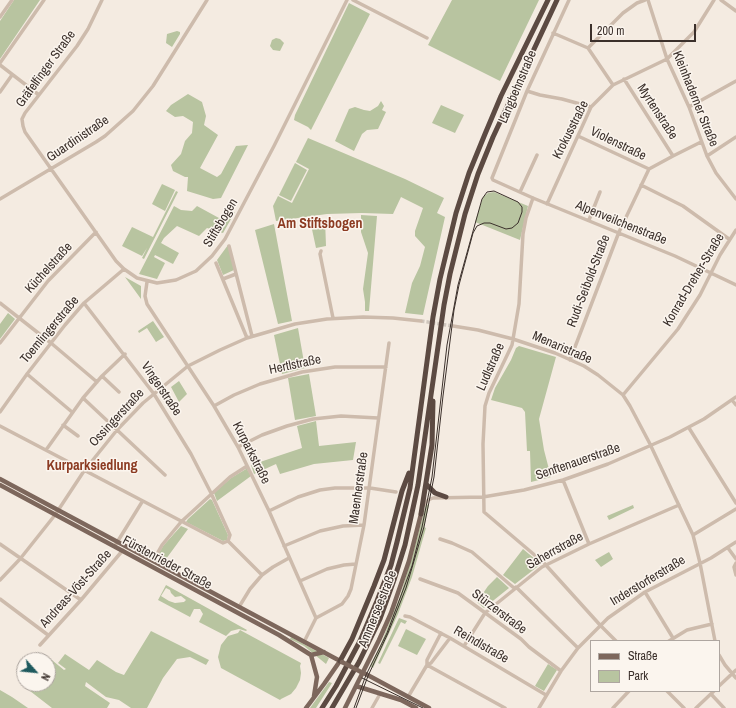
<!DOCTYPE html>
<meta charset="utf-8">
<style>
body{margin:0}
#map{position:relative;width:736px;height:708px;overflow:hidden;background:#f4ebe1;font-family:"Archivo Narrow",sans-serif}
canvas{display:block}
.legend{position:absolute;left:590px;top:640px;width:130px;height:52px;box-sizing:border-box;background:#fbf5ee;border:1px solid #aea6a0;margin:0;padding:5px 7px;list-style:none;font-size:12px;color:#3b302b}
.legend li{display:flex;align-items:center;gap:8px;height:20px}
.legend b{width:20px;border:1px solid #aea6a0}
.north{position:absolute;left:16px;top:652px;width:40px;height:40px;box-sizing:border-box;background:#fbf5ee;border:1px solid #aea6a0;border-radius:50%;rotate:117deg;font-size:11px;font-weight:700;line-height:16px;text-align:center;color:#3b302b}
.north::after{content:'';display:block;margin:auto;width:14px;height:18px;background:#1f5a5e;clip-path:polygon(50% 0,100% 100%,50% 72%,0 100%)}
.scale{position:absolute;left:590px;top:24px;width:106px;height:18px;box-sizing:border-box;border:2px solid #3b302b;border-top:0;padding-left:5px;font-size:12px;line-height:14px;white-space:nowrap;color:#3b302b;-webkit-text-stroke:3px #fbf5ee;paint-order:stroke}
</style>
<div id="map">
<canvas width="736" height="708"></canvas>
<ul class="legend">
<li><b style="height:5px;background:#7d675c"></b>Straße</li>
<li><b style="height:11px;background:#b8c4a0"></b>Park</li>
</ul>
<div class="north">N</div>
<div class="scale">200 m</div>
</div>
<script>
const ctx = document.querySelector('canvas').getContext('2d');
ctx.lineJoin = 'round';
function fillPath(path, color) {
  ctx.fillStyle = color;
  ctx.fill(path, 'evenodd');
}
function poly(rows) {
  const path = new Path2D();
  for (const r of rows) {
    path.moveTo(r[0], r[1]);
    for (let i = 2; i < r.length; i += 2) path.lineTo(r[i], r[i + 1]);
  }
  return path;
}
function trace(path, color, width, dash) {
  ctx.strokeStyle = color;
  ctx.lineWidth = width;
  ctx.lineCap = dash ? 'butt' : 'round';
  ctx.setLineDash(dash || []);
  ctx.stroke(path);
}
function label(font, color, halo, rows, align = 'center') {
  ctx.font = font + ' "Archivo Narrow",sans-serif';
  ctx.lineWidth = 3;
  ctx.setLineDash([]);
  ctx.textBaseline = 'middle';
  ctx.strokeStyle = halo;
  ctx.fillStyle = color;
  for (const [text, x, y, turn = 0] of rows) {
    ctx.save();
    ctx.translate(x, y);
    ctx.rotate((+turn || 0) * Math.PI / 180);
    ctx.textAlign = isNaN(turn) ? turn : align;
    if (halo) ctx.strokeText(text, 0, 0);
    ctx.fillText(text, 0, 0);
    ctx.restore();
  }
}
const green = poly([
 [14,0,40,0,0,59,0,21],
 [452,0,539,0,500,81,428,45],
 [349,3,370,14,311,130,308,127,294,120,295,115],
 [177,31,180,32,180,34,172,47,166,43,167,34],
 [276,38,280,39,284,43,280,51,273,50,270,46,272,40],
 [188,94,202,102,206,116,204,125,218,135,200,168,217,177,221,174,236,146,248,145,221,198,213,199,187,191,188,177,185,177,173,171,171,165,181,154,185,141,192,133,193,122,183,116,175,117,166,111,171,105],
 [381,101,384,106,382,110,386,112,378,129,367,130,362,134,354,151,335,141,349,109,355,107,364,110,370,111,378,106],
 [441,105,464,115,455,133,432,123],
 [308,138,405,179,444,198,437,213,445,217,423,315,405,313,412,283,420,266,425,247,415,236,415,231,423,208,401,197,393,214,362,213,327,214,276,221,273,206,278,196,292,203,309,169,296,162],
 [295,163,307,170,291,201,279,195],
 [162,184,175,190,165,211,152,204],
 [176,191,178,192,144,259,142,258,147,248,142,256,122,246,132,227,153,237],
 [494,192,528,206,520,240,475,222,483,197,488,193],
 [174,206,181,210,192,211,197,206,219,218,235,212,223,233,207,228,199,236,177,226,164,238,161,243,179,253,173,264,155,255,158,249,154,257,165,263,157,279,139,274],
 [361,215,377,216,369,311,365,311,365,302,363,289,368,253,361,232],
 [325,219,326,246,316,248,310,220],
 [274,224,292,321,278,324,255,230],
 [228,245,234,270,223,275,217,260],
 [125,277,141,286,141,299],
 [8,313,15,319,0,339,0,324],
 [153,321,164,337,156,342,147,328,139,333,138,331],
 [298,328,305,368,282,374,274,335],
 [519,346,556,357,539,419,544,450,551,477,531,482,530,451,527,451,525,412,522,408,491,400,495,388,511,360,516,348],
 [309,374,316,416,295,420,288,378],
 [179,381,187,394,179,402,171,387],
 [316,421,319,446,356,442,353,460,314,464,280,474,276,464,254,474,251,465,302,448,297,426],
 [246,469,247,469,251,476,217,501,214,493,231,478],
 [210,499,212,500,228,535,227,540,223,541,186,522,188,519],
 [426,504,429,505,424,527,426,528,412,577,398,614,373,668,370,666,380,646,400,596,412,557],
 [633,505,634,508,609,520,607,516],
 [181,526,188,529,166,559,158,555,163,546],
 [523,549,541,564,515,584,503,575],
 [609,552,613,559,601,567,595,560],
 [497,577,509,588,484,608,477,602,488,586],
 [166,585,247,630,246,631,239,629,231,631,226,636,199,622,203,614,200,609,194,609,190,617,158,600],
 [166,588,170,590,171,593,175,597,181,596,186,600,184,602,175,603,169,601,161,596],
 [399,618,407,621,405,624,401,622,380,664,378,663],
 [406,629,426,639,417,655,398,646],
 [240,630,301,663,300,666,301,673,300,680,296,688,291,694,281,699,280,700,221,668,218,657,221,645,228,636,238,633],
 [151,631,209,660,206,665,190,657,177,659,163,678,147,708,131,708,119,700,106,697,86,682,85,686,110,703,107,708,52,708,30,691,33,687,33,684,48,684,48,660,44,660,47,656,64,670,66,669,58,663,65,654,89,670,97,660,116,672,124,675],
 [291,637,329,658,326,664,304,646,290,639],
 [548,664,557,670,544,691,535,686],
 [329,682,332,683,316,708,310,708],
 [0,690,12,697,28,708,0,708]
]);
const minorTunnel = poly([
 [421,321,453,326]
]);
const minor = poly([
 [102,0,88,29,77,46,25,113,22,119,23,126,25,132,116,261,124,269,137,278,157,283,176,280,196,271,212,256,225,239,274,146,347,0],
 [353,0,427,38],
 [569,0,527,91,492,178,493,180,533,198,675,256,736,285],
 [648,0,667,59,689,107,707,156,716,173,736,199],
 [721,0,736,11],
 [0,17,12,0],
 [553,33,588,48,613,85],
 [588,48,623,13,637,3,645,0],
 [0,63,44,0],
 [0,65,39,95],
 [624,79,673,156],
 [527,91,540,95,562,99,591,107],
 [0,92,12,75],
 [689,107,736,81],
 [578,136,649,169],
 [707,156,736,137],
 [641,185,683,206,729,239],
 [520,192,537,155],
 [533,198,526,218,523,234,519,304,512,345,489,393,485,406,483,444,484,512,544,563,600,625,616,641],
 [0,199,96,142,105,136,133,111,153,86,207,0],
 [547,204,591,107,613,85,667,59,694,32,714,0],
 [589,220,600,192],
 [229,246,252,336],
 [321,251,320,254,333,318],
 [216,263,247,338],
 [223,279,236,274],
 [147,282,145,296,147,304,214,406,238,447,269,511,316,618],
 [0,303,51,343,97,382],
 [84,303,154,394,175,428,191,454,211,493,230,535,228,541],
 [453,326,478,330,513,339,555,353,584,366,598,375,623,395,630,406,649,442,693,535,700,563,715,641],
 [0,343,48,281,96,232],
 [570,360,619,232,649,169,673,156,701,142],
 [27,374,72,412],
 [102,376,119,392],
 [623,395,678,329,700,295,720,255,736,230],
 [83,398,165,475],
 [732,400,736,405],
 [214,406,234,395,260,384,302,372,335,367,386,367],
 [0,412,27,374,65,325,84,303,124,269],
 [63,425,78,436],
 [0,426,223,543,228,541],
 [689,428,736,503],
 [238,447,262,435,287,426,313,419,341,416,378,418],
 [46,450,83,398,102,376,125,354],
 [563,480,589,544],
 [424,505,428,500,433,498,483,497,524,490,563,480,608,464,670,437,704,419,736,397],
 [269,511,298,497,320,490,335,488,370,488,396,492],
 [693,535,736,509],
 [440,539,452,543,472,552,514,588],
 [228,541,262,575],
 [0,544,81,600],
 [116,544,142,502],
 [284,546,320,531,343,526,364,525],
 [728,548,736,559],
 [153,561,162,545,181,522,230,477,247,466],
 [736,563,734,567,736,575],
 [420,579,458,593,521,639,529,647,561,671],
 [0,580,20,559,55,515,84,471,117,430,143,403,188,366,220,350,247,338,295,324,327,319,363,317,393,318,421,321],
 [300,581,327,569,344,565,356,564],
 [516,587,578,648],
 [645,592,673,638],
 [0,599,48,635],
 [239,607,250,589,262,575,273,567,289,558],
 [405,616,410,617,450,638,546,695],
 [316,618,342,604,348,596,351,589,364,525,389,343],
 [669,641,687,630,712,624],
 [304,642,316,618],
 [40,645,81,600,123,550],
 [464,646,485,613,542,567,589,544,679,505],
 [719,655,725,665,736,678],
 [427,665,505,708],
 [427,665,431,663,450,638],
 [719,686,736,670],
 [667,691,684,708],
 [711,694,724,708],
 [408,697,427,665,427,660,441,633],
 [372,708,380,694],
 [539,708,561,671,578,648,608,618,645,592,711,558,736,542],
 [613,708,629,691],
 [696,708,714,691]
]);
const major = poly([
 [0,479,342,662],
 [0,485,279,635,311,655,324,652],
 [311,655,317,677,314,696],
 [362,672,429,708],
 [356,686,401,700,416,708],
 [306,708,324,684,340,661],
 [345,708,379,640,391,613,409,561,421,514]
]);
const highway = poly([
 [426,484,435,493,446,497],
 [421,514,432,445,433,401],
 [340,661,352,639,374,586,384,560,402,491,409,473],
 [322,708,336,686,360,641,377,601,391,565,397,542,410,488,433,317,440,279,456,213,469,173,485,134,501,96,548,0],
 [332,708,359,662,380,619,394,580,405,545,418,485,444,305,450,274,465,214,478,174,493,137,557,0]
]);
const tram = poly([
 [362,678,423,708],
 [354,708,366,675,387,633,412,566,422,527,432,477,447,345,458,285,482,199,487,192,494,191,518,202,522,207,522,212,518,223,512,228,506,229,490,223,484,223,477,226,473,233,459,285,454,310,443,396,434,477,424,527,406,588,388,633,368,676,356,708]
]);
const majorBridge = poly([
 [342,662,361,672]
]);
const streetNames = [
 ["Gräfelfinger Straße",46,69,-54],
 ["Langbehnstraße",518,87,-67],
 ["Kleinhaderner Straße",695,99,68],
 ["Myrtenstraße",657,112,57],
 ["Krokusstraße",571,130,-63],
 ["Guardinistraße",78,139,-34],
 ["Violenstraße",618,144,26],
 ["Stiftsbogen",221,223,-59],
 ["Alpenveilchenstraße",621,223,22],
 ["Küchelstraße",49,268,-48],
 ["Konrad-Dreher-Straße",694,280,-59],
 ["Rudi-Seibold-Straße",589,281,-69],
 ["Toemlingerstraße",50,330,-50],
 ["Menaristraße",562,348,23],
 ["Hertlstraße",295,365,-12],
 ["Ludlstraße",491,367,-66],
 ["Vingerstraße",161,389,56],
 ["Ossingerstraße",117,418,-47],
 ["Kurparkstraße",251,453,63],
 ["Senftenauerstraße",578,462,-19],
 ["Maenherstraße",359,488,-82],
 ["Saherrstraße",555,551,-29],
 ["Fürstenrieder Straße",167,563,28],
 ["Inderstorferstraße",648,581,-31],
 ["Andreas-Vöst-Straße",76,589,-48],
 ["Ammerseestraße",378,609,-68],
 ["Stürzerstraße",499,612,37],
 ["Reindlstraße",481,645,30]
];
const neighbourhoodNames = [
 ["Am Stiftsbogen",320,224],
 ["Kurparksiedlung",92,466]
];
fillPath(green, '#b8c4a0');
trace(minorTunnel, '#cfc6bd', 3.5, [3.5, 2]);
trace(minor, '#cdbbac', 3.5);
trace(major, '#7d675c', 4.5);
trace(highway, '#5c4a42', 5);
trace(tram, '#3b302b', 1);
trace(majorBridge, '#7d675c', 4.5);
label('13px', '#3b302b', '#fbf5ee', streetNames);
label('bold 14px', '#8c3b22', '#fbf5ee', neighbourhoodNames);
</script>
